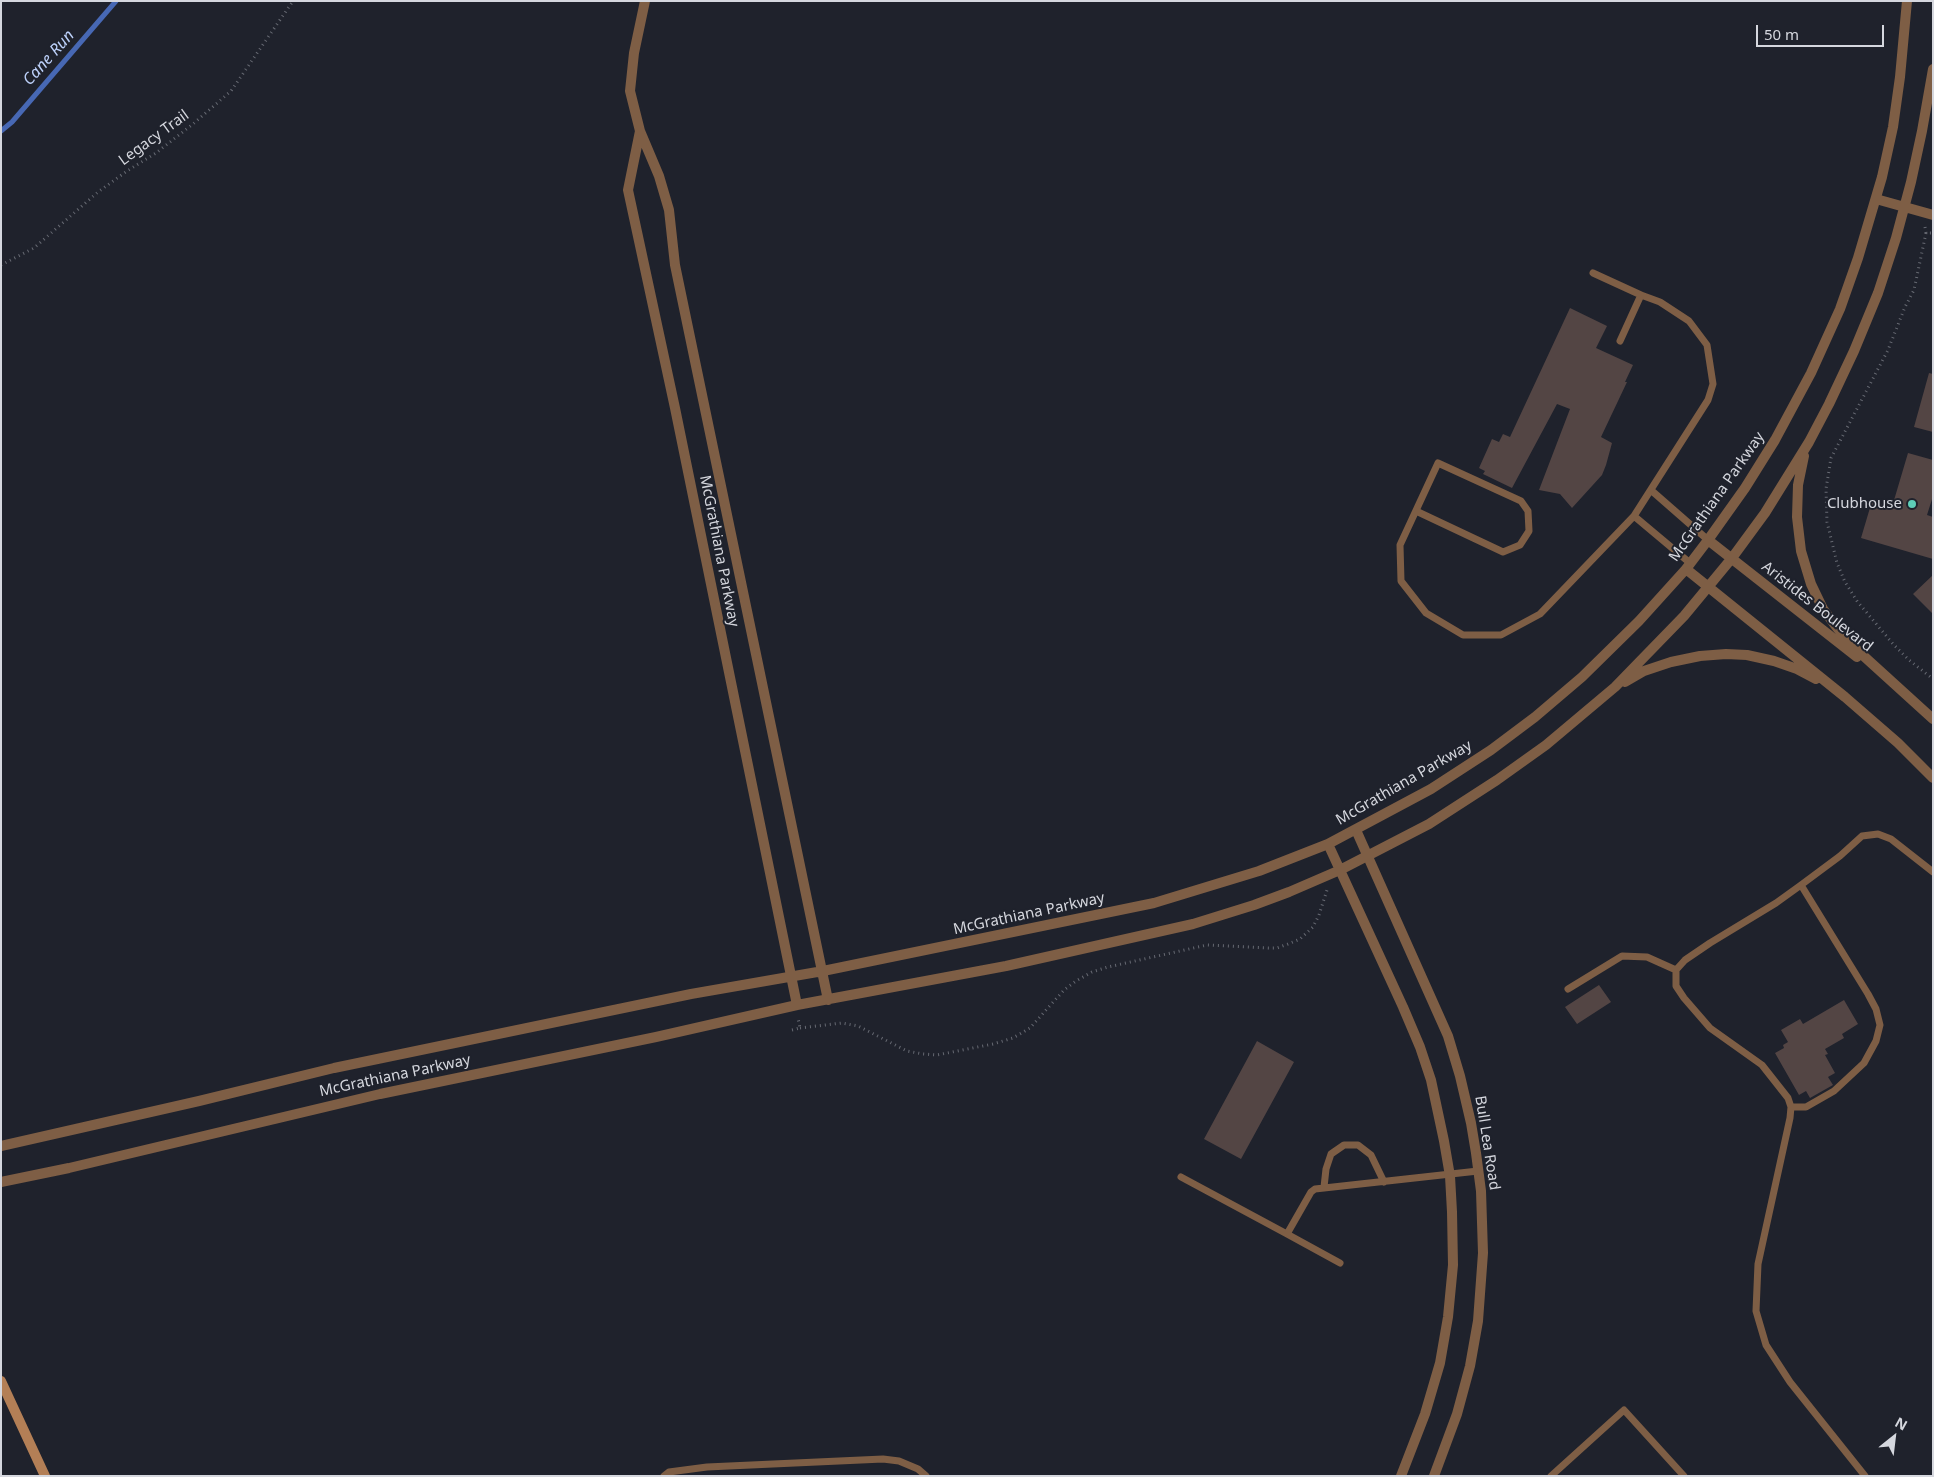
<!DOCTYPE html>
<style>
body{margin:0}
#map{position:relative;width:1934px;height:1477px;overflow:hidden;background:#1f222c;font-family:"Noto Sans",sans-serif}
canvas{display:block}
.frame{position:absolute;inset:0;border:2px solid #d5d7de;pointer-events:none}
.north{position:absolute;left:1869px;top:1412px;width:50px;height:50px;-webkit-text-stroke:4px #1f222c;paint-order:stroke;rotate:29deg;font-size:14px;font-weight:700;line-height:20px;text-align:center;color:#d5d7de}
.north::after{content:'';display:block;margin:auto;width:18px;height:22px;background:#d5d7de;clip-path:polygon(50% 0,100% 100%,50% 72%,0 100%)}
.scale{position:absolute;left:1756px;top:25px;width:128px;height:22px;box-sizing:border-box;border:2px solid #d5d7de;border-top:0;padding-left:6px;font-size:15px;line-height:18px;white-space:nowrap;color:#d5d7de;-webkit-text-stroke:4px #1f222c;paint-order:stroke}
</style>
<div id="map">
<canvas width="1934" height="1477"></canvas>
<div class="frame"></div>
<div class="north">N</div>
<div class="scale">50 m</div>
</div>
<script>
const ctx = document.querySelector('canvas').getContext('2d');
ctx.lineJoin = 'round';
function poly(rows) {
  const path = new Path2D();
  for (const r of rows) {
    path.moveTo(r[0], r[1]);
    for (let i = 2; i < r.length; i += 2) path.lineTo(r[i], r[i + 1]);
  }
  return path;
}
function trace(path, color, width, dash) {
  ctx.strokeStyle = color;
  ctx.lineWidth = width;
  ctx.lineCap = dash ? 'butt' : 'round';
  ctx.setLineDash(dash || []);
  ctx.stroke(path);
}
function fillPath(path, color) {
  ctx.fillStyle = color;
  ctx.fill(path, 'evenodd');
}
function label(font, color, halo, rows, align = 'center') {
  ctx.font = font + ' "Noto Sans",sans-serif';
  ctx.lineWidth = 4;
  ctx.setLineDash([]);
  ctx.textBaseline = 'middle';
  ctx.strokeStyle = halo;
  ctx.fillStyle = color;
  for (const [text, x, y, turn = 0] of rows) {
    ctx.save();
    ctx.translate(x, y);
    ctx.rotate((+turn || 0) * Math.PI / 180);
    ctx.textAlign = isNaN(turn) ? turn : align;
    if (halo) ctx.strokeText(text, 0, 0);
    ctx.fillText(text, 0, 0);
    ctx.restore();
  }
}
const stream = poly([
 [1,131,12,122,116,1]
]);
const building = poly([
 [1570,308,1607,326,1596,348,1633,365,1625,382,1627,382,1601,437,1612,443,1606,465,1602,475,1572,508,1560,494,1539,490,1570,409,1557,404,1512,488,1483,474,1485,471,1479,468,1492,439,1499,442,1503,434,1510,437],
 [1929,373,1933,374,1933,432,1914,427],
 [1908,453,1933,460,1933,496,1927,515,1933,517,1933,559,1861,538,1872,501,1892,507],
 [1933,575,1933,614,1913,594],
 [1599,985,1611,1002,1577,1024,1565,1007],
 [1844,1000,1858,1024,1842,1034,1844,1038,1825,1049,1828,1054,1825,1055,1835,1073,1828,1077,1833,1085,1810,1098,1806,1091,1799,1095,1775,1053,1784,1048,1783,1045,1788,1042,1781,1030,1800,1019,1803,1024],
 [1257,1041,1294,1062,1241,1159,1204,1139]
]);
const path = poly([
 [1925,227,1926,233,1933,233],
 [1926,233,1914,290,1905,307,1888,350,1831,458,1826,489,1827,522,1837,563,1845,582,1857,601,1893,644,1909,660,1933,679],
 [1,265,34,248,98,192,127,171,156,153,193,124,231,91,293,1],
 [800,1028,842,1023,858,1026,907,1051,923,1054,937,1055,993,1044,1013,1038,1030,1028,1064,990,1076,981,1092,972,1108,967,1207,945,1268,948,1277,948,1288,944,1300,939,1313,927,1319,915,1327,890],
 [792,1030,800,1028,798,1018]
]);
const service = poly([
 [1593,273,1641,295],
 [1652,491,1708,540],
 [1416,511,1503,552,1520,545,1529,531,1528,511,1521,501,1438,463,1400,545,1401,581,1426,613,1463,635,1501,635,1540,614,1634,516,1708,400,1713,384,1707,345,1689,321,1660,302,1641,295,1620,341],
 [1634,516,1690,563],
 [1568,989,1622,956,1647,957,1676,970],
 [1791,1107,1806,1107,1834,1091,1864,1063,1876,1041,1880,1025,1876,1009,1868,994,1801,885],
 [1181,1177,1287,1234,1311,1192,1315,1189,1478,1171],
 [1324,1187,1326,1169,1331,1154,1344,1145,1358,1145,1371,1155,1384,1182],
 [1287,1234,1340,1263],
 [664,1476,669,1472,707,1467,883,1459,899,1461,918,1469,926,1476],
 [1551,1476,1624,1410,1684,1476],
 [1865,1476,1790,1382,1766,1345,1756,1311,1758,1264,1790,1118,1791,1107,1788,1098,1762,1065,1710,1028,1684,998,1676,986,1676,970,1685,960,1710,943,1776,903,1801,885,1840,856,1862,836,1878,834,1891,839,1933,872]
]);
const minor = poly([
 [645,1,634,53,630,91,640,131,659,176,669,210,675,265,828,1000],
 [640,131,628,190,675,408,797,1005],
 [1876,199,1933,215],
 [1804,456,1798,485,1797,517,1801,551,1811,584,1823,609,1838,629,1857,650,1933,719],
 [1708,540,1857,657],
 [1686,569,1845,697,1898,743,1933,778],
 [1625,682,1644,671,1671,662,1700,656,1726,654,1747,655,1774,661,1797,669,1816,679],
 [1356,830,1448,1036,1460,1076,1471,1123,1476,1153,1481,1191,1483,1253,1478,1321,1470,1366,1457,1414,1434,1476],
 [1328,844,1403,1007,1420,1047,1431,1080,1444,1141,1450,1176,1452,1212,1453,1265,1448,1317,1440,1363,1425,1414,1401,1476],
 [1,1146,199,1101,334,1068,691,994,823,971,1154,903,1259,871,1328,844,1431,789,1491,750,1535,717,1582,677,1639,621,1686,569,1708,540,1745,488,1775,440,1811,373,1840,309,1858,258,1882,177,1893,127,1900,77,1907,1],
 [1,1182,69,1168,380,1094,656,1037,797,1005,1006,966,1193,924,1254,905,1289,892,1340,870,1429,824,1497,780,1546,745,1615,687,1684,616,1732,558,1765,513,1809,442,1829,404,1854,351,1878,293,1896,238,1911,182,1922,131,1933,69]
]);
const secondary = poly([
 [1,1381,45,1476]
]);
const markers = [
 [1912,504,5,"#5eceb8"]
];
const streetNames = [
 ["Legacy Trail",154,138,-36],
 ["McGrathiana Parkway",1717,497,-55],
 ["McGrathiana Parkway",719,551,79],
 ["Aristides Boulevard",1817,607,38],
 ["McGrathiana Parkway",1404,783,-30],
 ["McGrathiana Parkway",1029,914,-12],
 ["McGrathiana Parkway",395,1076,-12],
 ["Bull Lea Road",1487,1143,81]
];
const poiNames = [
 ["Clubhouse",1902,504]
];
const waterNames = [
 ["Cane Run",49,58,-48]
];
trace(stream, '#4768b4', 5);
fillPath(building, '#534544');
trace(path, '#676a73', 3, [1, 4]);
trace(service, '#7e5e45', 7);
trace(minor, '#7e5e45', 10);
trace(secondary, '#b37f56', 10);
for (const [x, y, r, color] of markers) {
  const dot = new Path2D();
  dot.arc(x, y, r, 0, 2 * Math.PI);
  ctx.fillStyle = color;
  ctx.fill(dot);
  trace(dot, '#1f222c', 2);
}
label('15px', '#d5d7de', '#1f222c', streetNames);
label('15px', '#d5d7de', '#1f222c', poiNames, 'right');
label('italic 16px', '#bcd0f9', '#1f222c', waterNames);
</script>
